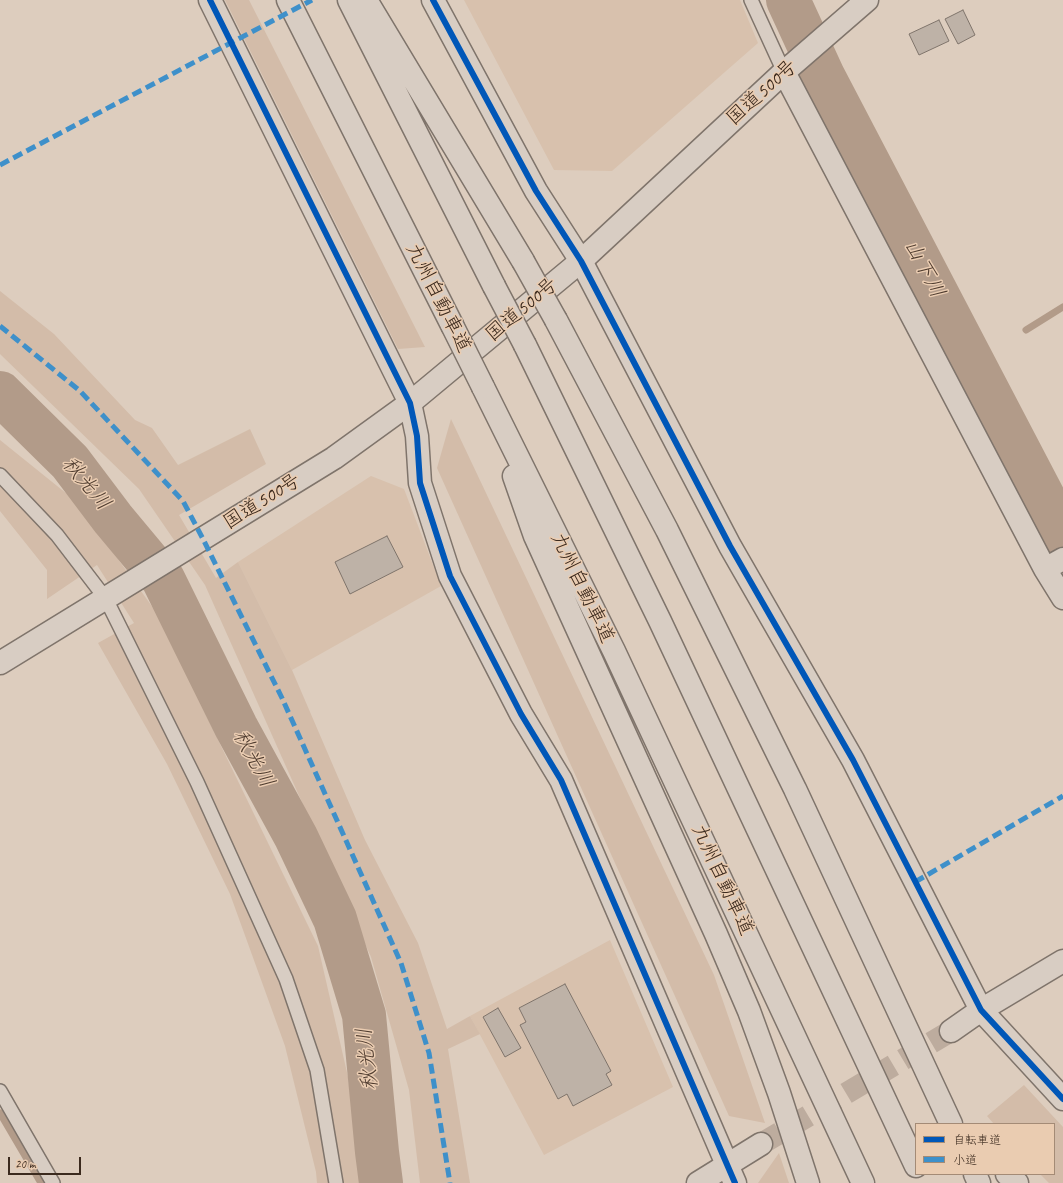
<!DOCTYPE html>
<meta charset="utf-8">
<style>
body{margin:0}
#map{position:relative;width:1063px;height:1183px;overflow:hidden;background:#ddcdbe;font-family:Caveat,"Klee One",sans-serif}
canvas{display:block}
.legend{position:absolute;left:915px;top:1123px;width:140px;height:52px;box-sizing:border-box;background:#eaccb1;border:1px solid #a48b76;margin:0;padding:5px 7px;list-style:none;font-size:12px;color:#3b2a1e}
.legend li{display:flex;align-items:center;gap:8px;height:20px}
.legend b{width:20px;border:1px solid #a48b76}
.scale{position:absolute;left:8px;top:1157px;width:73px;height:18px;box-sizing:border-box;border:2px solid #3b2a1e;border-top:0;padding-left:5px;font-size:12px;line-height:14px;white-space:nowrap;color:#3b2a1e;-webkit-text-stroke:3px #eaccb1;paint-order:stroke}
</style>
<div id="map">
<canvas width="1063" height="1183"></canvas>
<ul class="legend">
<li><b style="height:5px;background:#0057b8"></b>自転車道</li>
<li><b style="height:5px;background:#3e90ca"></b>小道</li>
</ul>
<div class="scale">20 m</div>
</div>
<script>
const ctx = document.querySelector('canvas').getContext('2d');
ctx.lineJoin = 'round';
function fillPath(path, color) {
  ctx.fillStyle = color;
  ctx.fill(path, 'evenodd');
}
function poly(rows) {
  const path = new Path2D();
  for (const r of rows) {
    path.moveTo(r[0], r[1]);
    for (let i = 2; i < r.length; i += 2) path.lineTo(r[i], r[i + 1]);
  }
  return path;
}
function trace(path, color, width, dash) {
  ctx.strokeStyle = color;
  ctx.lineWidth = width;
  ctx.lineCap = dash ? 'butt' : 'round';
  ctx.setLineDash(dash || []);
  ctx.stroke(path);
}
function label(font, color, halo, rows, align = 'center') {
  ctx.font = font + ' Caveat,"Klee One",sans-serif';
  ctx.lineWidth = 3;
  ctx.setLineDash([]);
  ctx.textBaseline = 'middle';
  ctx.strokeStyle = halo;
  ctx.fillStyle = color;
  for (const [text, x, y, turn = 0] of rows) {
    ctx.save();
    ctx.translate(x, y);
    ctx.rotate((+turn || 0) * Math.PI / 180);
    ctx.textAlign = isNaN(turn) ? turn : align;
    if (halo) ctx.strokeText(text, 0, 0);
    ctx.fillText(text, 0, 0);
    ctx.restore();
  }
}
const built = poly([
 [464,0,740,0,758,43,612,171,554,170],
 [371,476,404,489,441,586,292,670,238,562],
 [610,940,673,1087,544,1155,470,1016]
]);
const green = poly([
 [225,0,249,0,425,347,398,349],
 [0,291,54,334,135,420,152,428,178,465,250,429,266,464,179,515,216,578,238,562,292,670,365,840,418,943,447,1029,470,1016,480,1034,448,1049,470,1183,420,1183,409,1090,371,957,205,585,139,489,0,354],
 [451,419,714,975,765,1123,729,1116,437,468],
 [0,440,77,502,156,612,318,946,348,1077,362,1183,317,1183,316,1172,285,1046,230,894,167,764,98,643,134,623,97,565,47,599,47,570,0,511],
 [1024,1085,1063,1127,1063,1183,1049,1183,1040,1174,1054,1174,1054,1124,994,1124,987,1116],
 [779,1153,789,1183,758,1183]
]);
const stream = poly([
 [1026,330,1063,307],
 [0,1113,41,1183]
]);
const river = poly([
 [788,0,823,76,1063,535],
 [0,393,70,462,113,519,163,579,236,727,296,837,335,919,364,1015,377,1152,381,1183]
]);
const building = poly([
 [963,10,975,35,958,44,945,19,963,10],
 [939,20,949,41,919,55,909,34,939,20],
 [387,536,403,567,350,594,335,562,387,536],
 [565,984,611,1071,606,1074,612,1085,573,1106,567,1094,558,1099,520,1025,526,1022,519,1008,565,984],
 [498,1008,521,1048,505,1057,483,1017,498,1008]
]);
const minorTunnel = poly([
 [761,1144,951,1031]
]);
const service = poly([
 [751,0,784,72],
 [0,475,57,535,106,599,197,782,286,979,317,1070,336,1183],
 [0,1091,53,1183]
]);
const minor = poly([
 [210,0,410,403,417,436,420,483,450,576,521,714,561,780,735,1183],
 [784,72,1045,569,1063,598],
 [581,261,730,546,853,760,981,1010,1063,1099],
 [1045,569,1063,559],
 [951,1031,981,1010,1063,961],
 [698,1183,761,1144]
]);
const tertiary = poly([
 [433,0,536,191,581,261]
]);
const trunk = poly([
 [0,663,334,458,410,403,581,261,784,72,867,0]
]);
const motorway = poly([
 [288,0,452,325],
 [349,0,494,286],
 [366,0,523,261],
 [556,320,667,530,795,789,951,1124],
 [525,345,660,621,916,1166],
 [483,387,614,651,863,1183],
 [514,476,535,536,716,934,749,1011,779,1093,808,1183],
 [975,1174,979,1183],
 [1007,1174,1017,1183]
]);
const motorwayBridge = poly([
 [523,261,556,320],
 [494,286,525,345],
 [452,325,483,387]
]);
const quiet = poly([
 [0,165,312,0],
 [0,326,80,391,183,501,203,539,282,698,401,963,429,1053,450,1183],
 [915,882,1063,796]
]);
const cycleway = poly([
 [210,0,410,403,417,436,420,483,450,576,521,714,561,780,735,1183],
 [433,0,536,191,581,261,730,546,853,760,981,1010,1063,1099]
]);
const streetNames = [
 ["国道500号",762,93,-42],
 ["九州自動車道",438,298,63],
 ["国道500号",522,310,-40],
 ["国道500号",262,502,-32],
 ["九州自動車道",582,588,64],
 ["九州自動車道",722,880,65]
];
const waterNames = [
 ["山下川",924,269,62],
 ["秋光川",86,484,50],
 ["秋光川",253,759,61],
 ["秋光川",368,1059,-96]
];
fillPath(built, '#d8c1ad');
fillPath(green, '#d3bca9');
trace(stream, '#b29b89', 7);
trace(river, '#b29b89', 44);
fillPath(building, '#beb2a7');
trace(building, '#7f746b', 1);
trace(minorTunnel, '#bdac9e', 22, [22, 11]);
trace(service, '#7f746b', 16);
trace(minor, '#7f746b', 25);
trace(tertiary, '#7f746b', 25);
trace(trunk, '#7f746b', 25);
trace(motorway, '#7f746b', 25);
trace(service, '#d8cdc3', 13);
trace(minor, '#d8cdc3', 22);
trace(tertiary, '#d8cdc3', 22);
trace(trunk, '#d8cdc3', 22);
trace(motorway, '#d8cdc3', 22);
trace(motorwayBridge, '#7f746b', 25, []);
trace(motorwayBridge, '#d8cdc3', 22);
trace(quiet, '#3e90ca', 5, [10, 5]);
trace(cycleway, '#0057b8', 6);
label('20px', '#3b2a1e', '#eaccb1', streetNames);
label('italic 21px', '#4f3c2f', '#eaccb1', waterNames);
</script>
